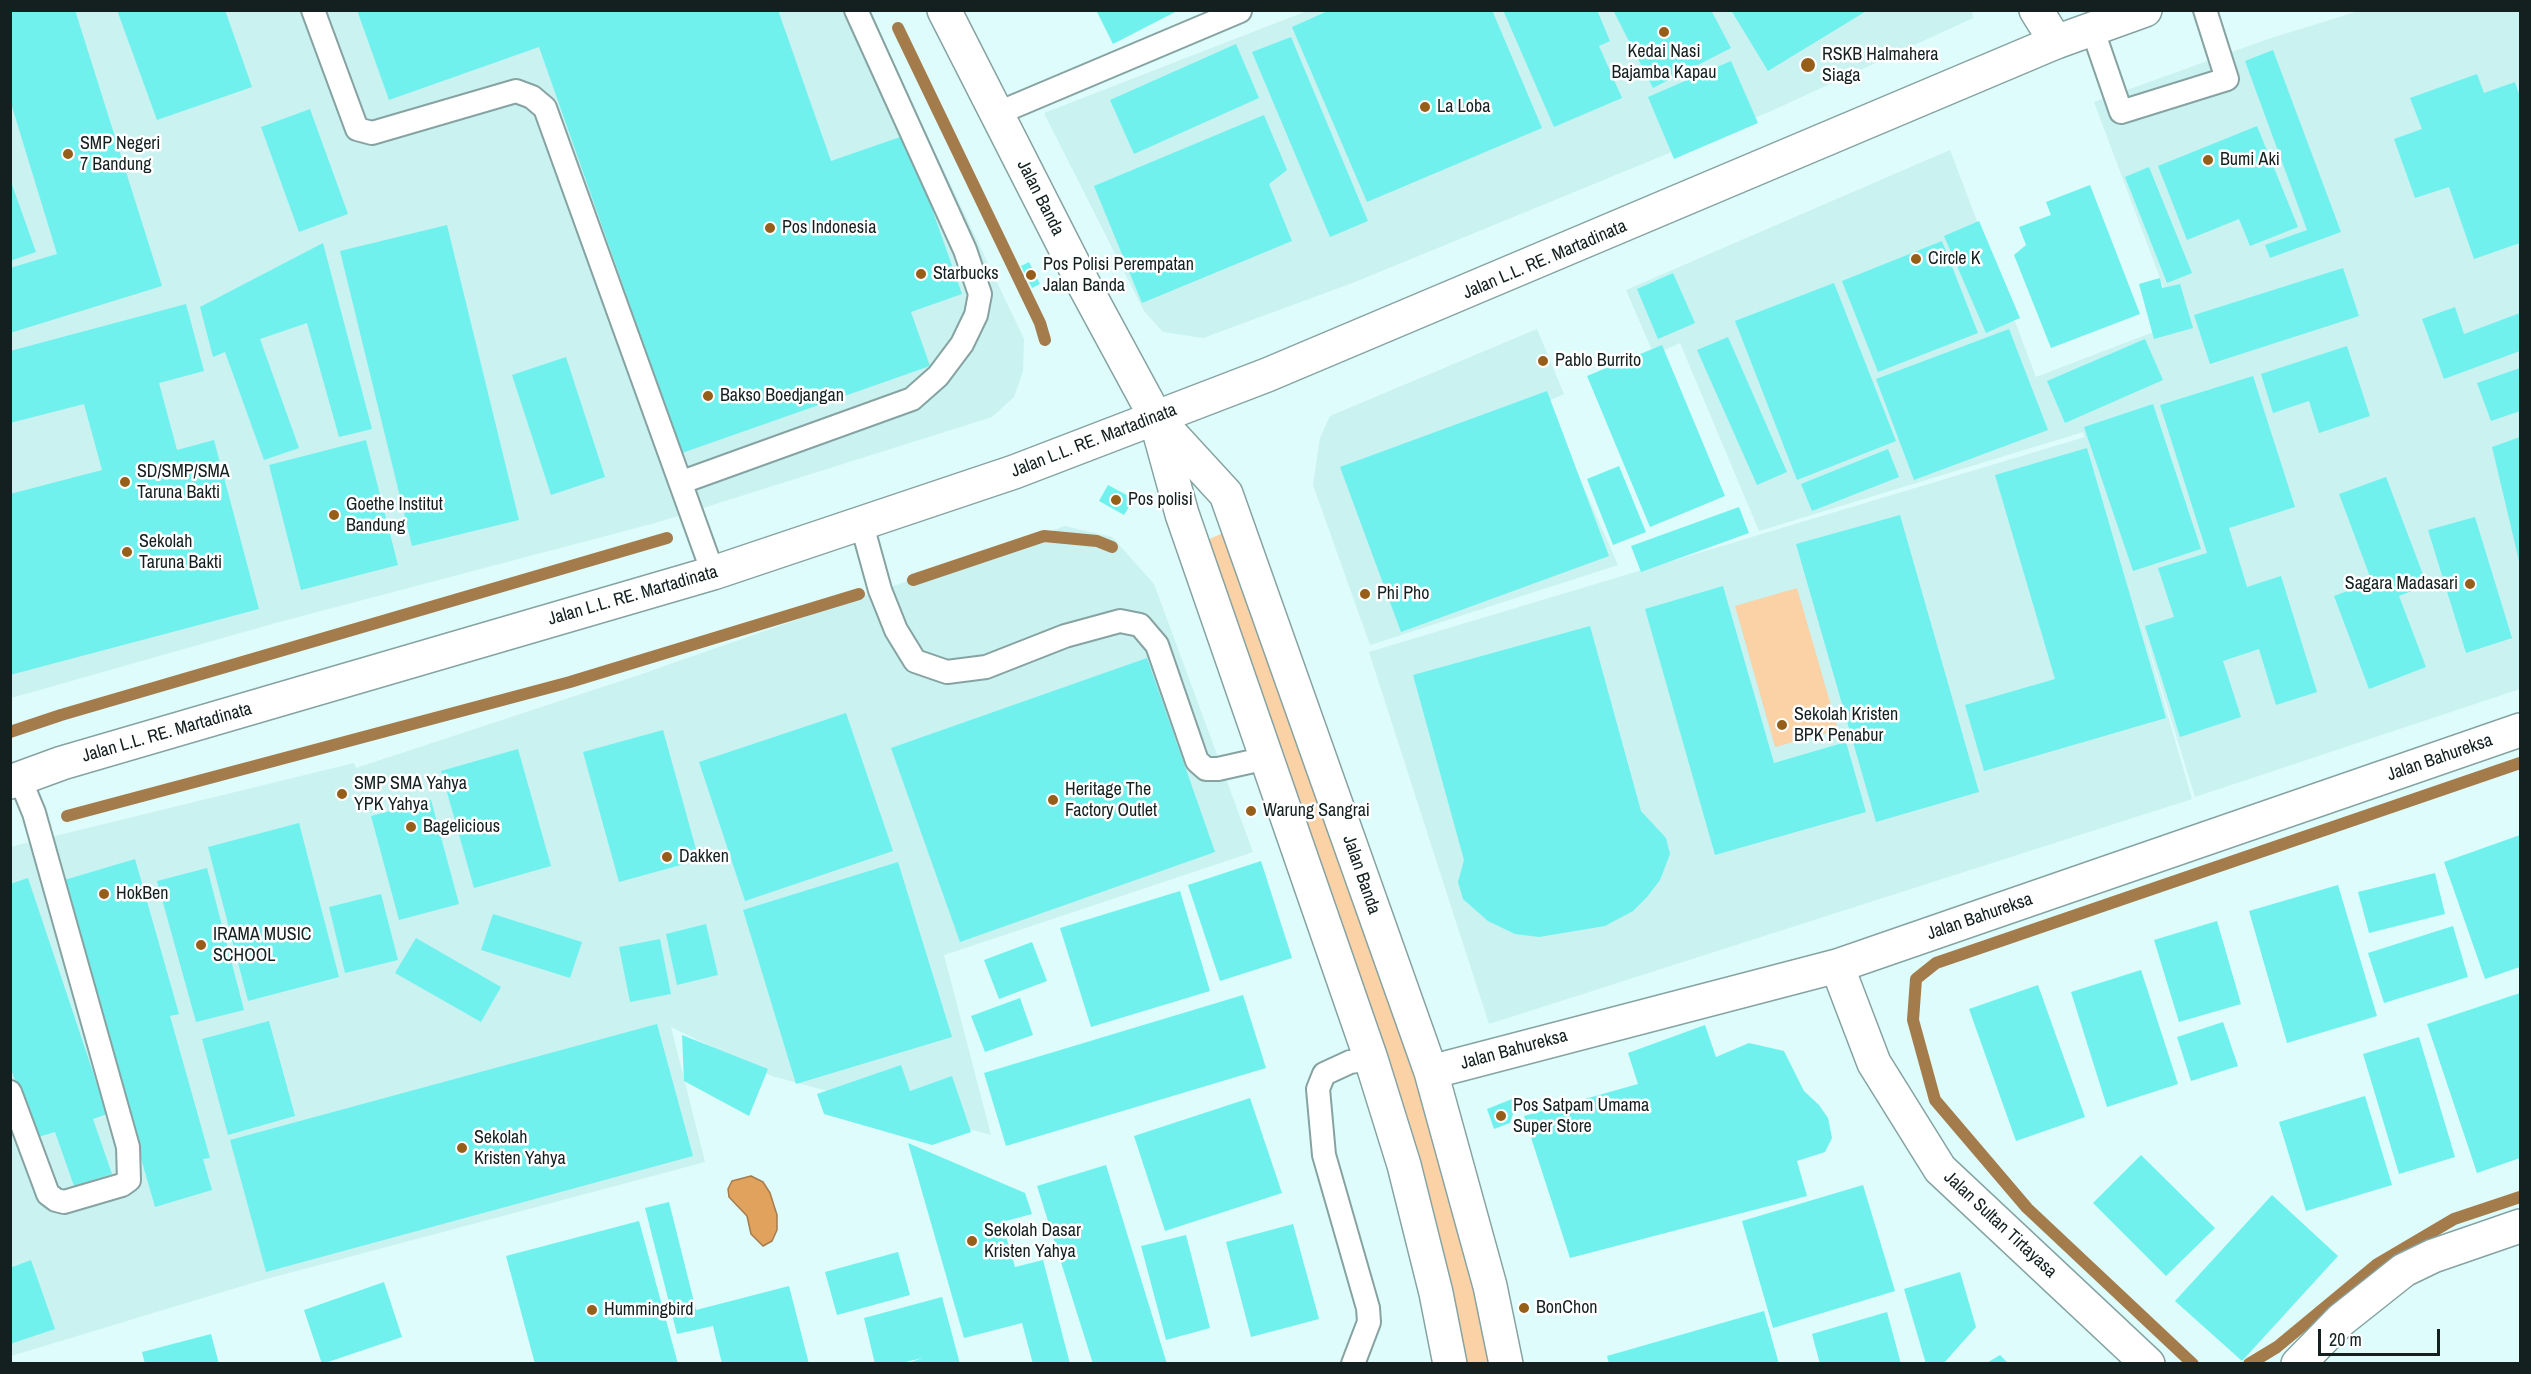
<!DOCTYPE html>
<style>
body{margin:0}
#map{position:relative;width:2531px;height:1374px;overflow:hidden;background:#ddfcfb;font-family:"Archivo Narrow",sans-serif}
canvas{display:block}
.frame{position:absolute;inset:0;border:12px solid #142020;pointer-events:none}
.scale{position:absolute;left:2318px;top:1329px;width:122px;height:27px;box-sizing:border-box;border:3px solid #142020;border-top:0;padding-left:8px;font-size:18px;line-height:21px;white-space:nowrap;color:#142020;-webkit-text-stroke:4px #fff;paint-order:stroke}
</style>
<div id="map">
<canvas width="2531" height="1374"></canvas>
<div class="frame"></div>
<div class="scale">20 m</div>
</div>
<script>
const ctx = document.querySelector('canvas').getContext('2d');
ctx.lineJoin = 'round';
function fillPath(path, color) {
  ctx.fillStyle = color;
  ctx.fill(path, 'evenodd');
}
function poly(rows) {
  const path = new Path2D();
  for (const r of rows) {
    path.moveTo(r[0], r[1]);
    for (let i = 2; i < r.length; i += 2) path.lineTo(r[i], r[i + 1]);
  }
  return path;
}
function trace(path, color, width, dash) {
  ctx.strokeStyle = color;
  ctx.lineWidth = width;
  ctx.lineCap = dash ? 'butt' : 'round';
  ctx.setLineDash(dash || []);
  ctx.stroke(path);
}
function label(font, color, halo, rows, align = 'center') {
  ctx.font = font + ' "Archivo Narrow",sans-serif';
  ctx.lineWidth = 5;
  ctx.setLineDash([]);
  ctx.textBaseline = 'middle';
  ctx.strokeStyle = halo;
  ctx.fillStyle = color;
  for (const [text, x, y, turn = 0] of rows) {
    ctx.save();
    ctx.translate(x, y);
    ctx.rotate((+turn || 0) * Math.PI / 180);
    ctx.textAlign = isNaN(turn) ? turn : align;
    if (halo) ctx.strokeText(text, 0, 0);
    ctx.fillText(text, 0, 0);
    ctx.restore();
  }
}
const built = poly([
 [11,11,868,11,1024,339,1023,371,1014,397,992,417,655,523,279,622,11,698],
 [1307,11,1972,11,1973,18,1769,112,1355,282,1203,338,1163,332,1144,311,1044,113],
 [2359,11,2520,11,2520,689,2195,797,2133,595,2192,799,1489,1024,1369,652,2085,437,2083,432,1759,531,1680,343,1654,355,1626,290,1950,150,2036,377,2177,323,2094,102,2268,39],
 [1537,329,1564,394,1546,402,1618,565,1370,645,1313,485,1320,438,1330,416],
 [1065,526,1112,537,1154,584,1253,852,944,955,991,1135,772,1076,671,1027,705,1162,259,1281,11,1356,10,847,354,763,356,768,639,675]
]);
const green = poly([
 [1223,533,1426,1092,1494,1363,1462,1363,1205,541],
 [1797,588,1838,730,1775,747,1735,606]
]);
const water = poly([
 [751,1176,763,1182,770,1193,777,1215,777,1230,772,1241,763,1246,751,1234,747,1216,729,1197,728,1189,732,1181,751,1176]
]);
const stream = poly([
 [898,28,1040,323,1045,340],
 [913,580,1044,536,1097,541,1112,547],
 [10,732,61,715,667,538],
 [67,816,570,682,859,594],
 [2193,1364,2027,1208,1935,1100,1913,1020,1916,979,1936,963,2520,763],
 [2249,1364,2277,1347,2376,1265,2454,1219,2520,1197]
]);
const building = poly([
 [10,10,75,10,162,286,10,333,10,268,57,254,10,100],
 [117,10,225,10,252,87,157,120],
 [357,10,778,10,831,161,906,135,962,294,911,312,930,366,682,453,539,47,389,100],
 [1096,10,1179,10,1113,44],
 [1330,10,1492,10,1542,128,1367,202,1292,27],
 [1503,10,1597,10,1610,41,1599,46,1622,98,1554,127],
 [1613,10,1711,10,1731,48,1653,88],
 [1731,10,1868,10,1768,71],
 [1291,37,1368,221,1330,237,1252,52],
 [1236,44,1259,98,1134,154,1110,100],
 [2273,50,2341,232,2270,258,2265,245,2307,230,2245,61],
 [1731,61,1758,123,1674,159,1648,97],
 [2477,74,2484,93,2515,82,2520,97,2520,243,2474,259,2449,187,2415,198,2394,139,2422,129,2410,98],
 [310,109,348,214,299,232,261,127],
 [1264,115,1287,170,1269,184,1292,241,1142,303,1094,186],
 [2257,126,2298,227,2250,246,2239,219,2187,240,2158,166],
 [2149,167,2192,273,2167,283,2125,177],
 [10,179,36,252,10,261],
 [2090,185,2140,314,2051,348,2014,255,2026,245,2019,227,2051,215,2046,202],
 [1979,221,2020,318,1986,333,1944,236],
 [447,225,519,520,412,546,340,251],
 [1942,241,1978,333,1878,372,1842,281],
 [323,243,372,429,339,437,307,323,260,339,299,448,264,460,225,352,213,357,200,307],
 [1029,262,1040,284,1032,288,1021,266],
 [2343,268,2359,316,2210,364,2194,315],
 [1673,273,1695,323,1658,339,1637,289],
 [2160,278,2162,288,2180,284,2193,328,2154,339,2139,284],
 [1834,283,1896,441,1797,480,1735,321],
 [186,304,204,371,159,383,177,450,214,440,259,609,10,675,10,494,102,470,84,404,10,423,10,351],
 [2455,307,2464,334,2520,313,2520,351,2444,379,2422,319],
 [2009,329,2048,430,1914,480,1876,379],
 [1728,337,1787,472,1757,485,1697,350],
 [2145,339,2163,380,2065,423,2047,381],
 [1662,345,1725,496,1650,527,1587,376],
 [2347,346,2370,416,2319,433,2309,401,2273,413,2261,374],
 [566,357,605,477,551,495,512,375],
 [2520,368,2520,411,2491,421,2477,383],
 [2253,376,2295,507,2229,528,2247,587,2281,576,2317,692,2276,705,2259,649,2223,661,2241,717,2180,737,2145,626,2174,617,2158,568,2207,553,2160,405],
 [1547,391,1609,556,1401,632,1340,467],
 [2153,404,2201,549,2133,571,2084,427],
 [2520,437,2520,565,2492,447],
 [366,440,398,565,301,590,269,465],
 [2087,448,2166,718,1984,771,1965,705,2055,679,1995,475],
 [1888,449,1899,477,1812,511,1801,484],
 [1619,466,1646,532,1613,545,1587,479],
 [2386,477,2427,585,2399,596,2426,667,2369,689,2334,596,2372,582,2339,494],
 [1108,485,1134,499,1124,515,1099,501],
 [1739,507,1749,533,1641,572,1631,546],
 [1900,515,1979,792,1876,822,1796,544],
 [2475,517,2512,638,2466,653,2428,530],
 [1723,586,1774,763,1846,742,1866,812,1715,855,1645,609],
 [1590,626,1641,811,1666,838,1670,854,1660,880,1647,897,1633,911,1605,926,1539,937,1515,934,1488,921,1463,899,1458,882,1464,860,1413,675],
 [1147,658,1215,852,960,942,891,748],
 [846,713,893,851,745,901,699,762],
 [663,730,699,860,619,882,583,752],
 [518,749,551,866,474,888,441,771],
 [431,800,459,904,399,920,371,816],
 [299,823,339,977,248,1001,208,847],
 [2520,835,2520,967,2485,979,2444,862],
 [135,859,179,1014,170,1016,210,1158,203,1159,212,1190,155,1207,61,881],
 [1261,861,1292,958,1220,981,1188,885],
 [898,862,952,1037,796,1084,743,910],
 [207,868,244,1010,196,1022,157,881],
 [2435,873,2445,914,2369,933,2358,892],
 [28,878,107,1114,93,1119,112,1174,74,1186,55,1132,35,1138,10,1066,10,884],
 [2338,885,2377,1016,2287,1043,2249,911],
 [1180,891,1210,991,1091,1027,1060,928],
 [381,894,398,960,345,973,329,907],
 [493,914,582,942,570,978,481,950],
 [2217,921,2241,1004,2179,1022,2154,940],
 [706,924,718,975,677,985,666,934],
 [2453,926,2468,977,2384,1003,2368,953],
 [416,938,501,987,481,1022,395,973],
 [660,939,671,994,630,1002,619,947],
 [1032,942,1047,981,999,999,984,960],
 [2141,970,2178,1084,2107,1107,2071,992],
 [2038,985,2085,1117,2016,1141,1969,1009],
 [2520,993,2520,1158,2477,1173,2427,1024],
 [1243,995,1266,1068,1006,1146,984,1073],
 [1020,998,1033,1035,985,1052,971,1016],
 [269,1021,295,1116,228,1135,202,1039],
 [2223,1022,2238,1066,2191,1081,2177,1037],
 [657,1024,693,1156,266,1272,230,1140],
 [1705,1025,1716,1057,1749,1043,1784,1051,1804,1091,1819,1105,1828,1118,1832,1138,1825,1152,1797,1161,1807,1196,1570,1258,1524,1116,1638,1084,1628,1053],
 [682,1035,768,1069,749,1116,684,1081],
 [2419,1037,2455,1157,2399,1174,2363,1054],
 [901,1065,910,1091,952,1076,971,1132,932,1145,824,1114,817,1094],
 [2365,1096,2392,1185,2306,1211,2279,1122],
 [1250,1098,1282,1193,1165,1231,1134,1136],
 [1512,1099,1515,1108,1510,1123,1494,1129,1487,1109],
 [908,1143,1025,1193,1032,1214,1002,1222,1015,1267,1043,1260,1070,1364,1033,1364,1022,1323,964,1338],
 [2141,1155,2215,1228,2166,1276,2093,1203],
 [1106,1165,1167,1364,1093,1364,1037,1186],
 [1863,1185,1895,1291,1773,1328,1742,1221],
 [2272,1195,2338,1256,2242,1361,2175,1301],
 [669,1202,696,1310,789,1286,809,1364,722,1364,713,1326,677,1334,645,1208],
 [639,1221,678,1364,535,1364,506,1256],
 [1293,1224,1319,1319,1251,1337,1226,1242],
 [1186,1235,1210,1328,1166,1340,1141,1246],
 [898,1252,910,1295,837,1315,825,1272],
 [31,1260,55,1329,10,1344,10,1268],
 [1960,1272,1976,1327,1943,1364,1926,1364,1904,1289],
 [384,1282,402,1337,322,1364,304,1310],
 [942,1297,960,1364,906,1364,922,1358,898,1364,875,1364,864,1318],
 [1764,1311,1779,1364,1609,1364,1607,1356],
 [1887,1312,1901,1364,1820,1364,1812,1334],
 [211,1334,219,1364,145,1364,142,1352],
 [2000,1355,2009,1364,1985,1364]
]);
const lane = poly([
 [313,10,357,129,372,133,516,91,532,97,545,108,713,573],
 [2092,28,2121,112,2227,79,2205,10],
 [996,114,1240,11],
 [682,482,912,399,938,376,962,344,976,315,980,294,965,250,856,10],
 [862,525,880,590,896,630,915,661,947,672,986,667,1065,636,1120,621,1140,625,1157,645,1197,761,1206,769,1218,769,1267,758],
 [10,1092,48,1194,56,1200,64,1202,122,1185,129,1180,128,1147,34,813,20,779],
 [1353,1364,1369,1322,1368,1308,1324,1155,1318,1089,1324,1074,1350,1062,1371,1059]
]);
const street = poly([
 [2036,10,2056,42],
 [2298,1364,2341,1320,2404,1270,2433,1256,2520,1226]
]);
const secondary = poly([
 [944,10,1083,283,1155,416,1182,514,1371,1059,1404,1165,1436,1293,1450,1364],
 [1158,420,1226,494,1431,1072,1490,1286,1506,1364],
 [10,782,62,763,713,573,1014,472,1267,375,2056,42,2145,10],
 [1837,966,1874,1063,1940,1169,2148,1364],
 [1431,1072,1837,966,2520,730]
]);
const markers = [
 [1664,32,6,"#965e18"],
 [1808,65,8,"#965e18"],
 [1425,107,6,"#965e18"],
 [68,154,6,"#965e18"],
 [2208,160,6,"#965e18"],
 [770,228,6,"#965e18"],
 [1916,259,6,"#965e18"],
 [921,274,6,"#965e18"],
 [1031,275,6,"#965e18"],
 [1543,361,6,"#965e18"],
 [708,396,6,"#965e18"],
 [125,482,6,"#965e18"],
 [1116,500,6,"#965e18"],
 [334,515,6,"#965e18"],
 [127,552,6,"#965e18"],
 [2470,584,6,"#965e18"],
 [1365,594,6,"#965e18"],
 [1782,725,6,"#965e18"],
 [342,794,6,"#965e18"],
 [1053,800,6,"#965e18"],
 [1251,811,6,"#965e18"],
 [411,827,6,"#965e18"],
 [667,857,6,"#965e18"],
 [104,894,6,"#965e18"],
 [201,945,6,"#965e18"],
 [1501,1116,6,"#965e18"],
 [462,1148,6,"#965e18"],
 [972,1241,6,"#965e18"],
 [1524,1308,6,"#965e18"],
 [592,1310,6,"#965e18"]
];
const poiNames = [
 ["Kedai Nasi",1664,52,"center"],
 ["Bajamba Kapau",1664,73,"center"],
 ["RSKB Halmahera",1822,55],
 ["Siaga",1822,76],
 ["La Loba",1437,107],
 ["SMP Negeri",80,144],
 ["7 Bandung",80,165],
 ["Bumi Aki",2220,160],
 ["Pos Indonesia",782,228],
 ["Circle K",1928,259],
 ["Pos Polisi Perempatan",1043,265],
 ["Jalan Banda",1043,286],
 ["Starbucks",933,274],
 ["Pablo Burrito",1555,361],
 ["Bakso Boedjangan",720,396],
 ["SD/SMP/SMA",137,472],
 ["Taruna Bakti",137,493],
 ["Pos polisi",1128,500],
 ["Goethe Institut",346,505],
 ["Bandung",346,526],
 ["Sekolah",139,542],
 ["Taruna Bakti",139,563],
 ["Sagara Madasari",2458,584,"right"],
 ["Phi Pho",1377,594],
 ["Sekolah Kristen",1794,715],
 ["BPK Penabur",1794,736],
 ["SMP SMA Yahya",354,784],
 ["YPK Yahya",354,805],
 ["Heritage The",1065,790],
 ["Factory Outlet",1065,811],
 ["Warung Sangrai",1263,811],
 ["Bagelicious",423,827],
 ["Dakken",679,857],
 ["HokBen",116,894],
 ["IRAMA MUSIC",213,935],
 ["SCHOOL",213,956],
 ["Pos Satpam Umama",1513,1106],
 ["Super Store",1513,1127],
 ["Sekolah",474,1138],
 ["Kristen Yahya",474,1159],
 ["Sekolah Dasar",984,1231],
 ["Kristen Yahya",984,1252],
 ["BonChon",1536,1308],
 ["Hummingbird",604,1310]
];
const streetNames = [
 ["Jalan Banda",1040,198,63],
 ["Jalan L.L. RE. Martadinata",1545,260,-23],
 ["Jalan L.L. RE. Martadinata",1094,441,-21],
 ["Jalan L.L. RE. Martadinata",633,596,-16],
 ["Jalan L.L. RE. Martadinata",167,733,-16],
 ["Jalan Bahureksa",2440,758,-19],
 ["Jalan Banda",1361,875,71],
 ["Jalan Bahureksa",1980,917,-19],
 ["Jalan Bahureksa",1514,1050,-15],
 ["Jalan Sultan Tirtayasa",2000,1225,43]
];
fillPath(built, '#c9f2f1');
fillPath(green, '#fbd1a6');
fillPath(water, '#e1a25e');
trace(water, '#a47b4b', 1.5);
trace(stream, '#a47b4b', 12);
fillPath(building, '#71f1ee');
trace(lane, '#86a3a2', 26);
trace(street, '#86a3a2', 36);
trace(secondary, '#86a3a2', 36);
trace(lane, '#fff', 22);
trace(street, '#fff', 33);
trace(secondary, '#fff', 33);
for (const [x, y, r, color] of markers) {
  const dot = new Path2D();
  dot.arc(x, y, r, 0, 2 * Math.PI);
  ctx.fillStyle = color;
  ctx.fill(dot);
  trace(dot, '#fff', 2);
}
label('18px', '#142020', '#fff', poiNames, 'left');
label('18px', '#142020', '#fff', streetNames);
</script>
